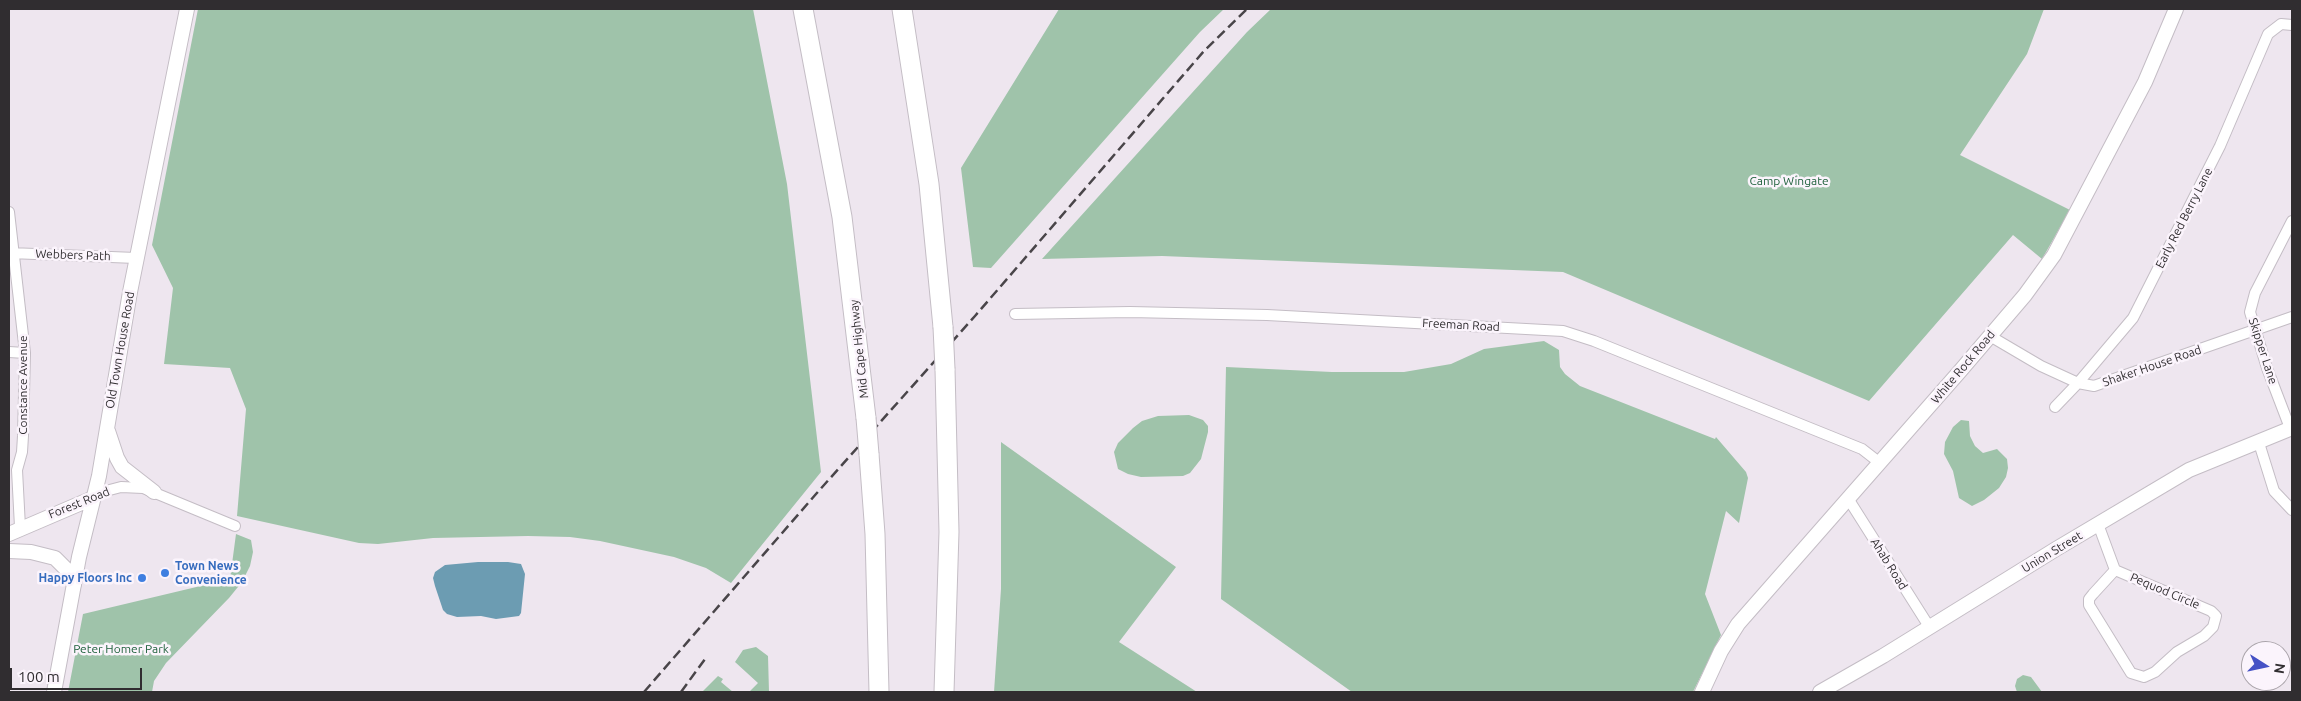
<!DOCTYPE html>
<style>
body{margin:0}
#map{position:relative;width:2301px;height:701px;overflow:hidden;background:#eee6ef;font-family:Ubuntu,sans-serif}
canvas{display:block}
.frame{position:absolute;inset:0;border:10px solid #302d30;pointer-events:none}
.north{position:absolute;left:2241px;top:641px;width:50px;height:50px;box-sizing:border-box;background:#fbf4fc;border:1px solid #aaa4aa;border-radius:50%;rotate:100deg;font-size:14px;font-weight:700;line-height:20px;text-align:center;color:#302d30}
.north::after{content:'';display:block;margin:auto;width:18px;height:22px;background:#4551c5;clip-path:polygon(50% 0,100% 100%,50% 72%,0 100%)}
.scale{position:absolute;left:10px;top:668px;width:132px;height:22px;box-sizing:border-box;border:2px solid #302d30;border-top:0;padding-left:6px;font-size:15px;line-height:18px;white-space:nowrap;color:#302d30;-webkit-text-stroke:4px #fbf4fc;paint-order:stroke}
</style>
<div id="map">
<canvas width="2301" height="701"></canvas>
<div class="frame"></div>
<div class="north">N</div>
<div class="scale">100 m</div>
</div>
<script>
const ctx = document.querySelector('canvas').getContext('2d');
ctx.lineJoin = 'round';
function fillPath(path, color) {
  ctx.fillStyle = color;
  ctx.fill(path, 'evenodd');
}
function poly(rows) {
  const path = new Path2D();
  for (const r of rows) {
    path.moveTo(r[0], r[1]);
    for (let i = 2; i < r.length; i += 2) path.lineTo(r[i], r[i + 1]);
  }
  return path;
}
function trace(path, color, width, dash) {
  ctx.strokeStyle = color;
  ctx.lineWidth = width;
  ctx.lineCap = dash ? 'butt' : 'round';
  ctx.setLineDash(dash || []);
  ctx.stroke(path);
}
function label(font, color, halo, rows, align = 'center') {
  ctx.font = font + ' Ubuntu,sans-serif';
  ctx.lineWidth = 5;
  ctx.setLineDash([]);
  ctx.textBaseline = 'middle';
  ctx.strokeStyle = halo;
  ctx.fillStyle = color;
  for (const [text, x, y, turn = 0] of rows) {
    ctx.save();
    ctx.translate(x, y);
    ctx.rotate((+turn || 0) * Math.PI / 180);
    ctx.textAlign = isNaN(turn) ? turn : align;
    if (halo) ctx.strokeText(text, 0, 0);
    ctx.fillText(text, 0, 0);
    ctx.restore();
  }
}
const green = poly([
 [198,9,753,9,787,184,821,472,731,583,706,568,674,557,600,541,570,537,528,536,433,538,378,544,359,543,237,516,246,409,230,368,164,364,173,288,152,245],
 [1059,9,1224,9,1200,32,991,268,973,267,961,168],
 [1271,9,2044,9,2027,54,1960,155,2070,210,2042,259,2013,235,1869,401,1563,272,1162,256,1042,259,1247,32],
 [1544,341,1559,350,1560,367,1565,374,1580,386,1715,439,1716,437,1746,472,1748,478,1739,523,1726,511,1705,594,1721,635,1693,692,1352,692,1221,599,1226,367,1332,372,1404,372,1451,364,1484,349],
 [1189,415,1203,420,1208,426,1208,432,1201,459,1190,473,1183,476,1141,477,1128,474,1118,469,1114,452,1118,443,1133,428,1142,421,1158,416],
 [1961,420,1969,421,1970,436,1975,446,1983,453,1997,449,2007,459,2008,468,2006,477,1999,488,1984,500,1972,506,1959,498,1953,471,1944,454,1945,442,1953,427],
 [1001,442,1176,567,1119,642,1197,692,994,692,1001,589],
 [236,534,251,540,253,552,250,566,242,582,229,598,166,663,154,681,152,692,68,692,83,614,230,579],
 [756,647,768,656,769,692,749,692,758,683,735,662,743,650],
 [2023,675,2031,677,2042,692,2017,692,2015,686,2017,679],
 [718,676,723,679,721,682,733,692,702,692]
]);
const water = poly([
 [478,562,508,562,521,564,525,574,521,613,519,616,496,619,481,616,457,617,447,614,443,610,435,586,433,578,435,572,445,565]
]);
const street = poly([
 [9,212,25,353,23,436,22,452,17,470,20,527],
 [10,253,136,258],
 [1015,314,1130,312,1267,315,1563,331,1594,341,1862,449,1880,463],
 [1990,336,2041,366,2078,383,2094,386,2292,317],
 [9,352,25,353],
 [2055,407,2078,383,2133,318,2220,146,2268,34,2281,24,2292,25],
 [2290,428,2267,368,2250,312,2255,293,2292,221],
 [2259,443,2274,491,2292,510],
 [93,498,102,492,121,487,143,488,235,526],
 [1849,500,1930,628],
 [2098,524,2115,570,2211,611,2216,616,2213,627,2204,636,2177,652,2155,672,2144,677,2131,673,2089,605,2089,599,2093,594,2115,570]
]);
const secondary = poly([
 [108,431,117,458,122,467,154,492],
 [9,534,93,498],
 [9,551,31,552,55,558,66,569,74,585],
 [54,692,79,557,99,476,130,292,187,9],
 [1702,692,1721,651,1738,624,1961,370,2025,295,2054,255,2145,82,2176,9],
 [1820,692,1883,656,2056,549,2189,470,2292,428]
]);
const highway = poly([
 [803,9,842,217,866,418],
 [902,9,929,184,943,327],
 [869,454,875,534,879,692],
 [944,692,949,532,945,369]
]);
const rail = poly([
 [644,692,816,494,975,316,1204,51,1247,9],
 [681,692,705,659]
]);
const highwayBridge = poly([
 [943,327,945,369],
 [866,418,869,454]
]);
const markers = [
 [165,573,5,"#3f7fe0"],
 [142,578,5,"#3f7fe0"]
];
const parkNames = [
 ["Camp Wingate",1789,181],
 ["Peter Homer Park",121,649]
];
const streetNames = [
 ["Early Red Berry Lane",2184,218,-63],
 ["Webbers Path",73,255,2],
 ["Freeman Road",1461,325,3],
 ["Mid Cape Highway",859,349,-96],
 ["Old Town House Road",120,350,-80],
 ["Skipper Lane",2263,351,72],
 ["Shaker House Road",2152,366,-19],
 ["White Rock Road",1963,367,-50],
 ["Constance Avenue",23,385,-90],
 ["Forest Road",79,503,-22],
 ["Union Street",2052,552,-31],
 ["Ahab Road",1889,564,58],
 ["Pequod Circle",2165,591,23]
];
const shopNames = [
 ["Town News",175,566],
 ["Convenience",175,580],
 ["Happy Floors Inc",132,578,"right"]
];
fillPath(green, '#9fc3aa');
fillPath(water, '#6c9cb2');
trace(street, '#c4bdc5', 12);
trace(secondary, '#c4bdc5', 16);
trace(highway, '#c4bdc5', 21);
trace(street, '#fff', 10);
trace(secondary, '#fff', 14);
trace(highway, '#fff', 19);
trace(rail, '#494549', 2.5, [10, 5]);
trace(highwayBridge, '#c4bdc5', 21, []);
trace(highwayBridge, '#fff', 19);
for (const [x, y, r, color] of markers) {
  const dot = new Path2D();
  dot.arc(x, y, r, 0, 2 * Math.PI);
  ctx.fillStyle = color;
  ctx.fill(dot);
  trace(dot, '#fbf4fc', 2);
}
label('12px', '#20623d', '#fbf4fc', parkNames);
label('12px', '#302d30', '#fbf4fc', streetNames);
label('bold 12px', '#366cbe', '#fbf4fc', shopNames, 'left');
</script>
